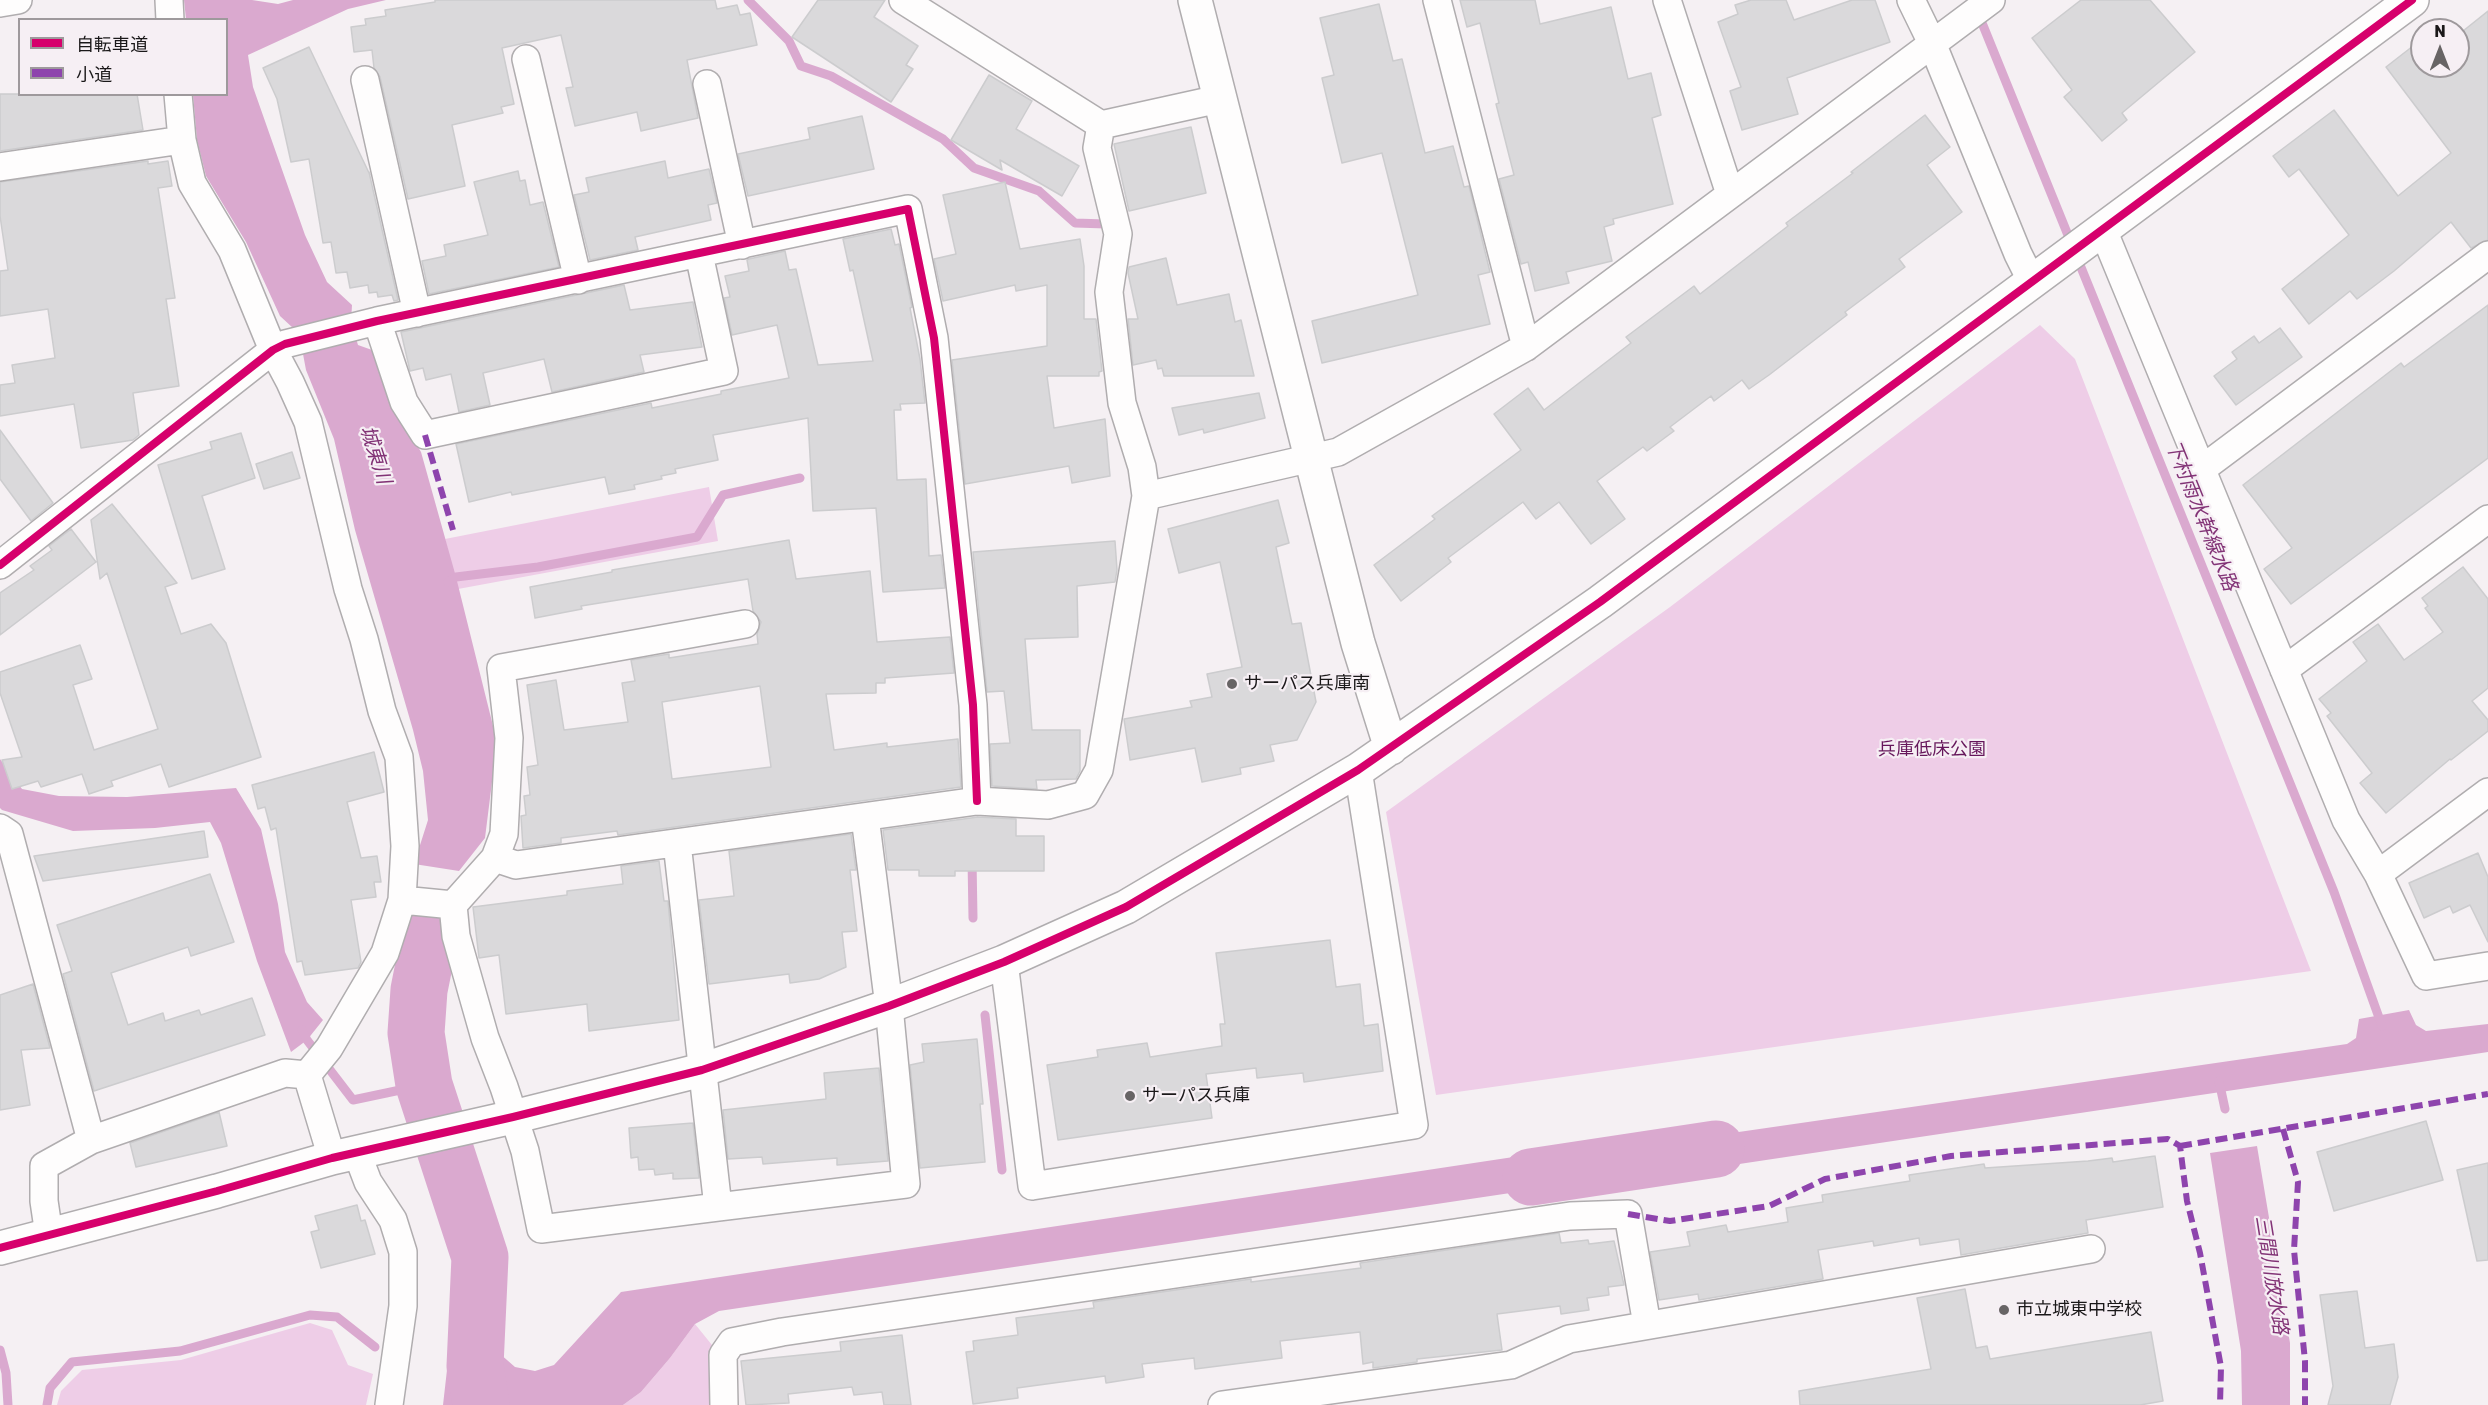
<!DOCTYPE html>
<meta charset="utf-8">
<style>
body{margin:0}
#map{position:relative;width:2488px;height:1405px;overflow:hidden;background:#f5f0f3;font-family:Rubik,"Noto Sans JP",sans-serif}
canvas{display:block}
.legend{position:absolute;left:18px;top:18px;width:210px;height:78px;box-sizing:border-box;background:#f6eff4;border:2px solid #9e999c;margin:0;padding:8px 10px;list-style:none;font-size:18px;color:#1a1819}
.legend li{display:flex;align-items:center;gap:12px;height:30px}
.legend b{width:30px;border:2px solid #9e999c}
.north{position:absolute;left:2410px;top:18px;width:60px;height:60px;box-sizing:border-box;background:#f6eff4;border:2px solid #9e999c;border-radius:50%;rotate:0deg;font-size:16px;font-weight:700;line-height:24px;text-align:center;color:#1a1819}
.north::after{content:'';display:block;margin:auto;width:21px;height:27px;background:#676465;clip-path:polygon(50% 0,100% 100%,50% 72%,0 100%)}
</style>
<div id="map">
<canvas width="2488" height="1405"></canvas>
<ul class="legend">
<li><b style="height:8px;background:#d6006c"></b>自転車道</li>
<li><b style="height:8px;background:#8e44ad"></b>小道</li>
</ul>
<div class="north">N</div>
</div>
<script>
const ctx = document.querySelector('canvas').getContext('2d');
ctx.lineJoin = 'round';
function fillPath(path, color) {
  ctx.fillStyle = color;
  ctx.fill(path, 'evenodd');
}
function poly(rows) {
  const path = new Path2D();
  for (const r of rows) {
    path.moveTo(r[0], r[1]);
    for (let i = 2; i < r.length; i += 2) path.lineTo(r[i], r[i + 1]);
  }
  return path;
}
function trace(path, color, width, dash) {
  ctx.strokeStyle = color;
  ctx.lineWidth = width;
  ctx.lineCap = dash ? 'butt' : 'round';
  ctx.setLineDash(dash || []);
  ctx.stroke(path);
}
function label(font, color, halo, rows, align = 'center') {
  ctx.font = font + ' Rubik,"Noto Sans JP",sans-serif';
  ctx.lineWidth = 4.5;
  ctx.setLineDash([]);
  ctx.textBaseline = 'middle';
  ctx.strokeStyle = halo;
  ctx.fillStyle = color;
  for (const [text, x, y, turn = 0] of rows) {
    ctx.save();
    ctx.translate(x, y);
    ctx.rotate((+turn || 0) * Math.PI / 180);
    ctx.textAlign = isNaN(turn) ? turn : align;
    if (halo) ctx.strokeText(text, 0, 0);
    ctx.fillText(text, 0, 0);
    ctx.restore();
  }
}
const green = poly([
 [2040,325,2075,359,2311,971,1436,1095,1386,812,1670,607],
 [709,487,718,541,458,589,445,539],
 [310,1323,332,1330,348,1365,373,1374,366,1405,57,1405,61,1391,82,1370,181,1360],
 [695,1324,716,1350,716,1405,623,1405,641,1392,670,1358]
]);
const water = poly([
 [184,0,252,0,278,4,293,0,386,0,348,9,248,55,253,87,305,235,327,282,352,305,351,322,358,345,372,350,384,369,394,406,421,452,456,577,497,742,485,838,459,871,414,864,428,820,423,771,413,730,355,530,334,439,306,370,303,354,293,328,280,316,246,242,206,176,197,140,193,95,226,94,226,20,186,19],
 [0,759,22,789,59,796,127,797,236,788,261,829,278,904,285,952,307,1002,323,1020,307,1040,291,1052,257,961,221,843,210,822,155,828,73,831,2,810,0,808],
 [2409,1010,2416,1025,2426,1031,2488,1024,2488,1052,1639,1179,1635,1147,2347,1044,2356,1038,2359,1019],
 [1606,1143,1611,1178,719,1311,695,1324,670,1358,641,1392,623,1405,443,1405,457,1282,453,1230,438,1183,464,1176,479,1219,498,1255,491,1308,499,1353,515,1367,535,1371,554,1365,621,1292],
 [2257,1146,2290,1343,2290,1405,2242,1405,2241,1351,2210,1153]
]);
const stream = poly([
 [748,0,789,41,801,66,831,76,943,139,974,168,1039,191,1075,223,1106,224],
 [1978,13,2334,892,2382,1026],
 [448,582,456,577,538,567,697,537,723,495,800,478],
 [972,859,973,918],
 [985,1015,1002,1170],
 [302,1030,307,1040,353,1100,424,1085],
 [2219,1081,2225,1109],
 [0,1350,6,1373,8,1405],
 [47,1405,50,1388,72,1362,180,1351,310,1315,337,1317,375,1347]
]);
const river = poly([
 [431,930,419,990,416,1033,424,1085,480,1257,475,1366,481,1405],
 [1531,1177,1716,1149]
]);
const building = poly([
 [435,0,715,0,717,9,737,5,740,15,750,13,757,45,687,60,698,118,641,131,637,112,575,126,566,88,573,87,561,35,502,48,514,104,501,107,503,113,452,125,465,186,408,199,380,77,374,68,372,50,354,52,351,27,366,25,365,19,386,16,385,10,435,2,435,0],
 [818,0,885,0,874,17,918,46,906,65,913,69,891,102,792,37,818,0],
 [1460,0,1535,0,1540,24,1611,7,1628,79,1651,73,1661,115,1652,118,1673,204,1613,219,1614,224,1604,227,1612,261,1566,272,1569,283,1535,291,1528,262,1521,264,1499,179,1514,175,1496,104,1499,103,1480,23,1467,27,1460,0],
 [1751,0,1786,0,1794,20,1852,0,1875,0,1890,42,1787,78,1798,114,1742,130,1730,91,1741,87,1718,22,1738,14,1735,5,1751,0],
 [2081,0,2150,0,2195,52,2122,113,2127,120,2102,141,2064,97,2072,90,2032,38,2081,0],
 [1379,4,1393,61,1402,59,1425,153,1453,146,1464,187,1469,186,1490,272,1478,275,1490,324,1322,363,1312,321,1418,295,1382,153,1342,163,1322,78,1334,75,1320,18,1379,4],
 [2488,11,2488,240,2471,248,2451,222,2394,271,2357,299,2350,291,2309,324,2282,289,2349,235,2299,169,2289,177,2273,156,2334,110,2398,196,2451,153,2386,67,2422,39,2422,66,2458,66,2458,35,2488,11],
 [309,47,370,175,369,172,398,300,394,301,392,295,378,297,377,292,369,293,368,285,350,288,347,272,336,273,331,242,323,243,309,159,291,162,277,99,263,68,309,47],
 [989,75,1032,101,1016,129,1079,166,1062,196,1000,160,1002,170,951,140,989,75],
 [0,94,137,94,143,130,0,151,0,94],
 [1925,115,1950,147,1927,165,1962,212,1899,259,1905,267,1845,312,1847,315,1769,375,1749,389,1742,380,1714,401,1711,396,1670,427,1674,431,1647,451,1643,447,1597,481,1625,519,1591,544,1559,502,1536,519,1523,502,1448,558,1451,562,1401,601,1374,565,1435,519,1432,516,1521,450,1494,414,1528,388,1544,410,1631,343,1626,337,1694,286,1700,294,1788,226,1786,223,1853,173,1851,172,1925,115],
 [862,116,874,169,748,196,738,154,810,139,808,128,862,116],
 [1191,127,1206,193,1129,211,1114,144,1191,127],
 [148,161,148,164,168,161,172,186,158,188,175,298,166,299,179,386,133,393,139,435,133,440,81,448,74,404,0,416,0,385,15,383,12,365,55,358,48,309,0,316,0,271,8,270,0,216,0,182,148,161],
 [665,161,668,178,709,169,717,203,708,205,711,220,635,237,638,250,590,260,574,195,589,192,586,178,665,161],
 [518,171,520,181,525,180,530,205,543,202,559,267,429,294,422,261,446,256,444,245,488,235,474,182,518,171],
 [1005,182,1020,249,1080,239,1084,266,1084,319,1096,319,1102,371,1099,372,1099,376,1047,376,1054,428,1105,419,1110,476,1072,483,1069,466,965,484,952,360,1047,346,1047,285,1016,291,1015,285,943,301,934,259,956,254,943,195,1005,182],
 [891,229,895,245,899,244,912,307,910,308,920,359,925,403,900,404,901,410,894,410,897,480,926,479,929,556,941,555,945,588,883,592,876,508,813,511,808,418,713,435,718,460,675,469,676,473,661,476,662,479,634,485,635,489,609,494,605,477,512,495,511,492,469,502,456,444,651,403,652,408,721,394,721,391,789,378,777,325,732,335,724,298,730,297,725,276,749,271,747,260,749,259,785,251,789,270,796,269,818,365,873,361,853,270,850,271,843,239,891,229],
 [1166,258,1177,305,1229,294,1235,322,1241,320,1254,376,1164,376,1162,368,1158,369,1156,360,1133,365,1128,319,1138,319,1128,273,1129,267,1166,258],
 [624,285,630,310,693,302,702,347,640,355,644,372,552,392,544,359,483,373,490,405,459,412,451,374,426,380,423,368,410,371,401,332,624,285],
 [2488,305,2488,458,2291,604,2264,569,2292,548,2243,485,2401,363,2404,367,2488,305],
 [2280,328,2302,357,2236,405,2214,376,2237,359,2232,352,2254,336,2259,343,2280,328],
 [1259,393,1265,418,1204,433,1203,429,1179,435,1172,408,1259,393],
 [0,430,53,503,31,521,0,479,0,430],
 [241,433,255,478,202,496,225,569,192,579,158,465,212,449,210,442,241,433],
 [292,452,300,478,264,489,256,464,292,452],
 [1278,500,1289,543,1276,547,1292,624,1301,623,1316,702,1297,740,1270,745,1274,761,1240,768,1241,774,1202,782,1195,748,1130,760,1124,719,1192,707,1190,701,1212,697,1207,674,1242,667,1220,562,1179,573,1168,529,1278,500],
 [112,504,177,583,165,587,181,634,211,624,226,643,261,757,169,787,161,764,111,781,113,786,89,794,82,774,41,787,38,781,12,789,2,760,22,757,0,693,0,672,80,645,92,679,73,685,94,750,158,729,107,573,100,579,91,520,112,504],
 [71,529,96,562,0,635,0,593,34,570,30,566,52,550,49,546,71,529],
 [789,540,796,579,870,571,877,642,950,637,954,673,885,678,885,683,876,683,876,693,826,694,834,750,887,743,887,747,958,739,961,787,618,835,617,831,561,838,561,843,523,848,521,816,526,815,524,796,530,795,527,767,538,765,527,685,556,680,564,730,628,722,622,683,635,681,631,660,669,654,669,658,758,644,757,634,761,622,753,611,748,579,581,606,582,609,535,618,530,587,612,572,612,570,789,540],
 [760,686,771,767,672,779,662,702,760,686],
 [1115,541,1117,570,1115,582,1077,586,1078,637,1025,639,1032,730,1080,730,1080,771,1076,779,1036,780,1037,789,992,786,990,744,1010,743,1004,691,987,692,973,552,1115,541],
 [2463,567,2488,599,2488,688,2472,701,2488,720,2488,731,2451,760,2450,759,2386,813,2360,783,2372,773,2327,716,2331,713,2319,699,2367,661,2353,642,2378,624,2404,660,2443,632,2425,608,2428,606,2422,598,2463,567],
 [374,752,384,792,347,802,361,858,377,856,381,882,374,882,376,897,351,900,361,962,358,968,305,975,302,961,297,962,276,828,271,830,265,807,258,809,252,785,374,752],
 [978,817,1016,819,1016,836,1044,836,1044,871,955,871,955,876,919,876,919,870,888,870,883,830,978,817],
 [204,831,208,857,43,881,34,856,204,831],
 [851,834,856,870,850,870,857,931,842,932,846,967,819,979,790,983,789,974,709,984,699,900,734,896,729,851,851,834],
 [2478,853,2488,877,2488,942,2470,905,2453,913,2450,906,2424,918,2409,883,2478,853],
 [659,861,664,901,668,901,679,1020,589,1031,587,1004,506,1014,499,955,479,958,473,907,567,895,567,891,623,884,621,866,659,861],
 [210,874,234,942,191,956,188,947,111,973,128,1025,163,1013,165,1021,199,1010,201,1015,252,998,265,1035,94,1091,63,974,72,971,57,925,210,874],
 [1330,940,1336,987,1360,984,1364,1026,1378,1024,1383,1071,1304,1082,1303,1073,1257,1078,1256,1068,1206,1074,1212,1118,1058,1140,1047,1065,1098,1057,1097,1050,1147,1043,1150,1057,1222,1046,1220,1024,1225,1024,1216,953,1330,940],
 [33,984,50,1048,21,1050,30,1105,0,1110,0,995,33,984],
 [977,1039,983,1104,980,1104,985,1162,920,1168,910,1065,924,1062,922,1044,977,1039],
 [879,1068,888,1161,837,1165,837,1158,763,1164,762,1157,728,1159,723,1110,826,1099,824,1073,879,1068],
 [219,1112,227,1146,136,1167,130,1143,219,1112],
 [2426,1121,2443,1180,2334,1211,2317,1152,2426,1121],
 [693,1123,699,1178,673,1179,673,1173,655,1175,654,1169,639,1170,638,1157,631,1158,629,1128,693,1123],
 [2155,1156,2163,1207,2086,1220,2088,1233,1961,1255,1959,1239,1920,1245,1919,1238,1874,1246,1873,1241,1818,1250,1823,1279,1699,1300,1698,1294,1659,1300,1650,1252,1690,1246,1687,1232,1726,1225,1728,1232,1788,1222,1786,1208,1823,1202,1822,1195,1910,1181,1909,1175,1984,1164,1985,1168,2088,1161,2112,1158,2113,1162,2155,1156],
 [2488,1163,2488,1260,2477,1261,2457,1170,2488,1163],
 [357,1205,361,1221,365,1220,375,1254,321,1268,311,1232,319,1230,315,1216,357,1205],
 [1559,1233,1561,1243,1588,1240,1589,1244,1614,1241,1624,1285,1608,1287,1609,1295,1587,1298,1589,1310,1561,1314,1560,1306,1497,1314,1502,1350,1417,1359,1417,1362,1373,1368,1373,1362,1363,1364,1360,1332,1280,1341,1282,1358,1195,1369,1194,1358,1142,1364,1144,1377,1106,1383,1105,1376,1017,1388,1018,1398,973,1404,966,1352,974,1351,973,1341,1018,1335,1016,1318,1094,1308,1093,1302,1251,1279,1251,1282,1361,1268,1360,1263,1559,1233],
 [1965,1289,1976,1348,1987,1346,1990,1359,2151,1332,2163,1401,2140,1405,1800,1405,1799,1391,1931,1369,1917,1298,1965,1289],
 [2357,1291,2365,1348,2394,1344,2398,1377,2390,1405,2328,1405,2333,1386,2320,1295,2357,1291],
 [902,1335,911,1405,884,1405,882,1392,854,1395,852,1387,788,1394,789,1403,746,1405,741,1361,841,1351,840,1342,902,1335]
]);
const street = poly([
 [169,0,170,20],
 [903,0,1101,125,1219,99],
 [1437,0,1526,347],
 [1667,0,1730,194],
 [1911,0,1932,43,2018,254,2031,280],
 [0,3,18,0],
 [526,59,578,280],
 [365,80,417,313],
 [707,84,742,245],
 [178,94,182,140,192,183,232,250,273,350,290,382,308,422,348,589,364,639,382,711,399,757,405,846,402,900,385,953,329,1048,307,1075,332,1158],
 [0,167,182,140],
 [2103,230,2346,820,2378,874,2426,976,2488,966],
 [377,321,404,402,425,435,724,371,699,254],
 [2202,469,2488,255],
 [1146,496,1338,452,1526,347,1991,0],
 [0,565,273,350,285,344,377,321,908,209,934,338,973,705,977,801],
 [2284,670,2488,519],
 [0,828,9,834,91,1140],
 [677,843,718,1207,906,1184,889,1006,865,817],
 [495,858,504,834,509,738,501,668,745,624],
 [2378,874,2488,792],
 [402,900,453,905],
 [1004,962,1032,1186,1414,1125,1358,770],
 [357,1153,368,1182,393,1220,403,1252,403,1306,389,1405],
 [718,1207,541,1229,525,1151,504,1087,485,1038,456,936,453,905,495,858,516,865,977,801,1048,805,1085,795,1099,770,1146,496,1142,467,1122,403,1109,292,1118,234,1097,148,1101,125],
 [49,1235,44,1201,44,1166,91,1140,285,1073,307,1075],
 [724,1405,723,1355,732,1342,782,1332,1570,1216,1628,1214,1647,1325],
 [1222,1405,1511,1365,1569,1339,2091,1249]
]);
const secondary = poly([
 [1195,0,1358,643,1391,748],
 [0,1248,217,1191,332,1158,513,1117,702,1070,889,1006,1004,962,1126,907,1358,770,1600,602,2412,0]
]);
const quiet = poly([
 [425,435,453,530],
 [2283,1129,2298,1182,2294,1250,2305,1361,2305,1405],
 [2180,1146,2488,1094],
 [1628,1214,1670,1221,1769,1206,1825,1179,1951,1156,2168,1139,2180,1146,2187,1201,2200,1253,2221,1367,2220,1405]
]);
const cycleway = poly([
 [0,565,273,350,285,344,377,321,908,209,934,338,973,705,977,801],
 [0,1248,217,1191,332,1158,513,1117,702,1070,889,1006,1004,962,1126,907,1358,770,1600,602,2412,0]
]);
const markers = [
 [1232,684,6,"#676465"],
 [1130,1096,6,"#676465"],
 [2004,1310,6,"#676465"]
];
const poiNames = [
 ["サーパス兵庫南",1244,684],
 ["サーパス兵庫",1142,1096],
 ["市立城東中学校",2016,1310]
];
const parkNames = [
 ["兵庫低床公園",1932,750]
];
const waterNames = [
 ["城東川",375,455,72],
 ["下村雨水幹線水路",2201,516,68],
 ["三間川放水路",2271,1275,81]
];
fillPath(green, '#eecde7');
fillPath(water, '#daa9cf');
trace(stream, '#daa9cf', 9);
trace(river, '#daa9cf', 57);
fillPath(building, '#dad9db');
trace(building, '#ccccce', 1.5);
trace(street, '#b0adaf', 30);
trace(secondary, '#b0adaf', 36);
trace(street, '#fefdfd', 27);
trace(secondary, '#fefdfd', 33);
trace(quiet, '#8e44ad', 6, [12, 6]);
trace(cycleway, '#d6006c', 8);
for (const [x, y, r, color] of markers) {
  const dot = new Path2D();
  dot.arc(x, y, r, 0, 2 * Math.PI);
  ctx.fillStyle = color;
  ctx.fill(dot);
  trace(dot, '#f6eff4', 2);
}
label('18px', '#1a1819', '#f6eff4', poiNames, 'left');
label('18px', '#66175b', '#f6eff4', parkNames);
label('italic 20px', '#823376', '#f6eff4', waterNames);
</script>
